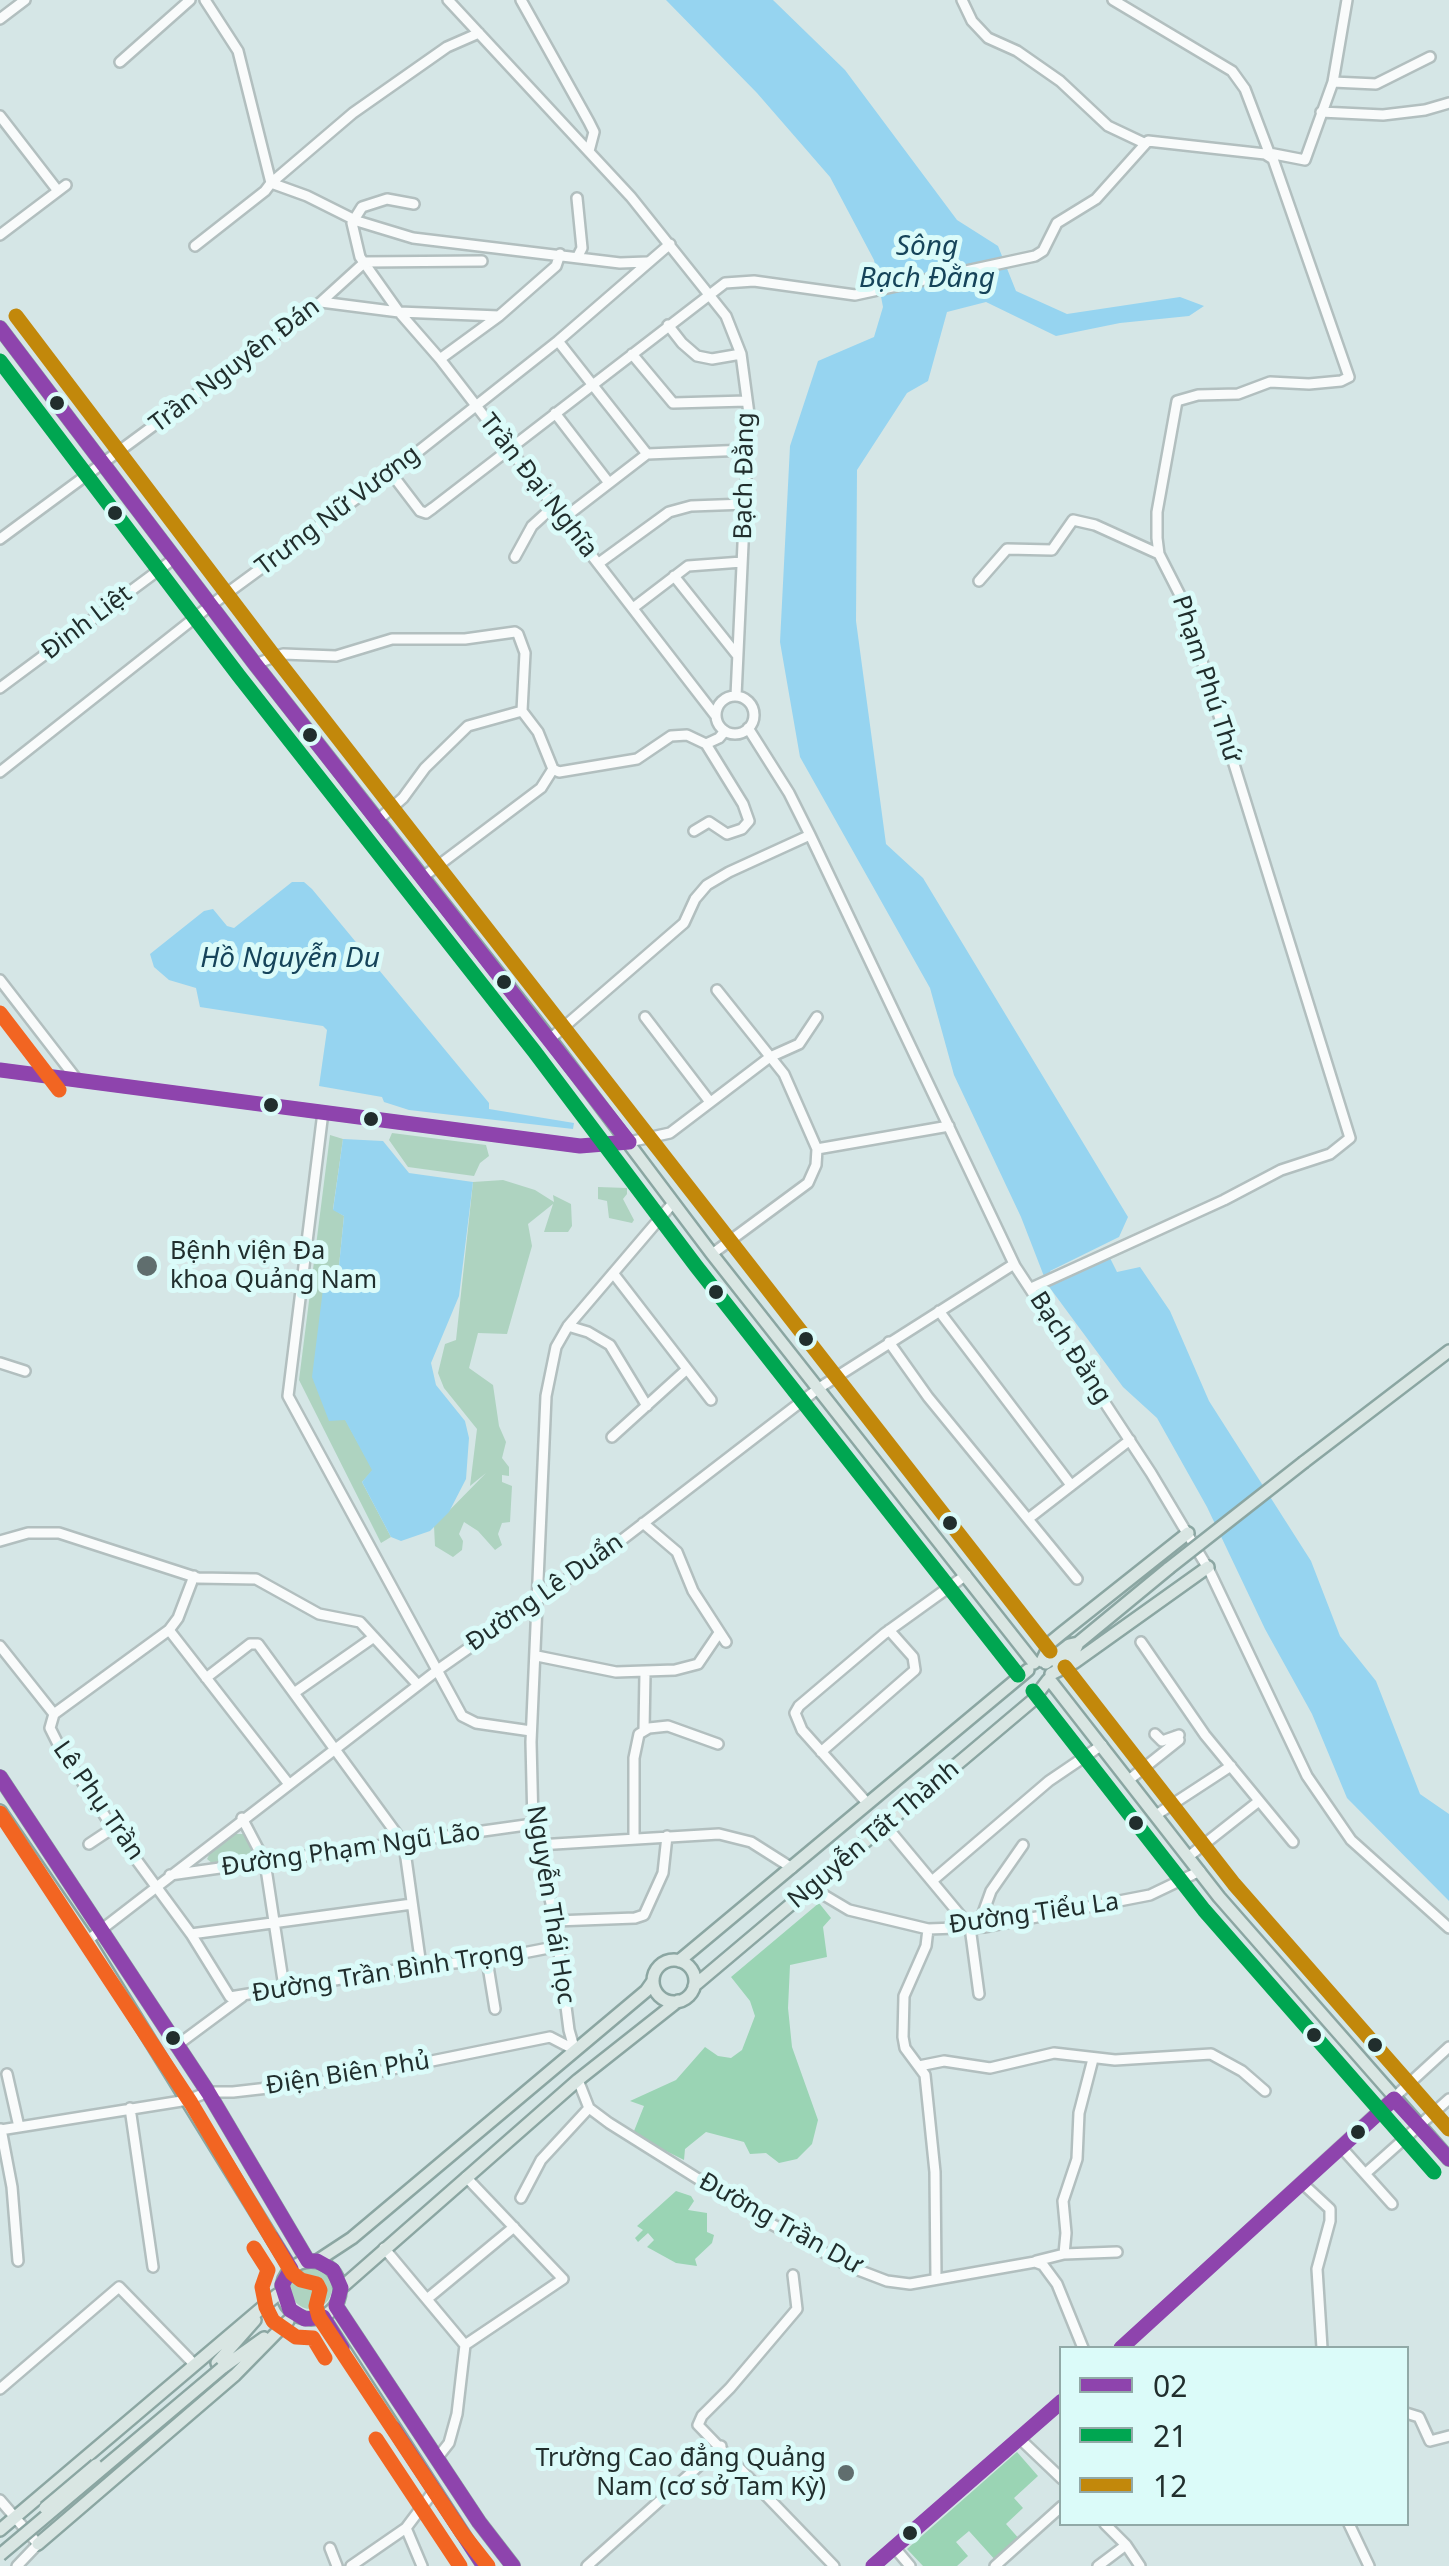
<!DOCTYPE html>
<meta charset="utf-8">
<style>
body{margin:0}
#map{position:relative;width:1449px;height:2566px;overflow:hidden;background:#d5e6e6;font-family:"Noto Sans",sans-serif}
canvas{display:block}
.legend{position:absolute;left:1059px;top:2346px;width:350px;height:180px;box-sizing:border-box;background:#dbfbf9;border:2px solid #91a9a7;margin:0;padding:12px 18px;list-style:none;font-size:30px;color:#212e2d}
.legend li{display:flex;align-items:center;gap:20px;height:50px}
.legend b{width:50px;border:2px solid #91a9a7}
</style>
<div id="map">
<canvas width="1449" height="2566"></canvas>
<ul class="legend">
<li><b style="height:12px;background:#8e44ad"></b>02</li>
<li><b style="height:12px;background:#00a651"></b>21</li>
<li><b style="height:12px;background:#c2880b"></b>12</li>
</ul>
</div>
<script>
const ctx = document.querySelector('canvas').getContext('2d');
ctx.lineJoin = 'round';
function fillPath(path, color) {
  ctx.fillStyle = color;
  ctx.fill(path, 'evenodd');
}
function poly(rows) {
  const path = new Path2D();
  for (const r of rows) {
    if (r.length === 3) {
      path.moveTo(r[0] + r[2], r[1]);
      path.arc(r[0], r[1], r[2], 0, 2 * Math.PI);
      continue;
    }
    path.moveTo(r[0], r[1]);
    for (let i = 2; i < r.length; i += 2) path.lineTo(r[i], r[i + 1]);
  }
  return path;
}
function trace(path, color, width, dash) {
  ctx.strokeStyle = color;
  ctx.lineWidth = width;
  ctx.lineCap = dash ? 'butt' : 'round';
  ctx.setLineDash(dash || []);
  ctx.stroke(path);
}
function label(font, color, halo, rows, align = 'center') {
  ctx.font = font + ' "Noto Sans",sans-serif';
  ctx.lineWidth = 10;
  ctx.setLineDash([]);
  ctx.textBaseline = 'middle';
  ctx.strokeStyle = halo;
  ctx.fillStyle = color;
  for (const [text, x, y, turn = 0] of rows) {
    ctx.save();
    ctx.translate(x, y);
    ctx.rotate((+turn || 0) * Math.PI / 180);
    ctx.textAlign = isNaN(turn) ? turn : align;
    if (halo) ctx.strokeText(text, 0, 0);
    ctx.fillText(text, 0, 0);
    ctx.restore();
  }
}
const green = poly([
 [392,1133,486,1145,489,1156,480,1163,474,1176,408,1167,389,1140],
 [330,1135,343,1139,333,1209,344,1216,338,1276,345,1419,373,1470,362,1482,391,1537,381,1543,299,1380],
 [503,1180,535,1190,554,1202,553,1195,571,1204,572,1226,568,1232,544,1232,553,1204,528,1224,532,1246,507,1334,478,1333,469,1368,493,1385,499,1426,506,1442,502,1458,509,1467,509,1476,502,1475,502,1482,512,1486,510,1522,502,1523,498,1534,502,1545,495,1550,478,1531,464,1522,459,1534,463,1541,462,1550,453,1557,435,1546,434,1526,486,1473,470,1486,477,1429,444,1388,438,1373,445,1344,456,1340,473,1182],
 [598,1187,627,1188,627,1194,623,1199,634,1220,632,1223,609,1218,607,1201,598,1199],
 [235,1834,246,1834,255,1849,251,1857,213,1864,207,1859,210,1853],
 [311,2288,21]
]);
const forest = poly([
 [819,1903,831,1918,823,1927,827,1957,790,1965,788,2008,792,2047,818,2120,812,2144,797,2159,779,2163,766,2153,750,2154,744,2142,706,2132,685,2149,684,2160,666,2151,661,2153,655,2144,650,2145,634,2131,644,2106,630,2101,676,2080,705,2047,718,2056,731,2058,742,2050,755,2016,750,2001,731,1977],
 [676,2191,691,2196,694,2201,688,2210,707,2213,707,2232,714,2235,712,2243,695,2259,697,2266,676,2263,647,2247,654,2240,648,2233,638,2242,635,2238,643,2230,637,2226],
 [1017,2452,1038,2476,1014,2498,1023,2508,1006,2524,1021,2541,997,2562,969,2531,956,2542,968,2556,957,2566,923,2566,907,2549]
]);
const water = poly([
 [666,0,773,0,845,70,957,220,998,246,1016,291,1067,314,1180,297,1204,306,1189,316,1120,323,1056,336,986,302,947,312,928,381,907,393,857,470,856,621,886,844,923,878,1128,1217,1119,1237,1050,1271,1053,1280,1109,1256,1117,1272,1140,1267,1170,1311,1209,1401,1311,1561,1340,1636,1376,1681,1420,1794,1449,1814,1449,1901,1347,1798,1312,1714,1265,1629,1207,1507,1157,1418,1123,1387,1047,1284,1021,1217,954,1075,930,988,800,757,780,642,790,446,818,361,874,337,883,307,874,260,830,177,757,93],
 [292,882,304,882,312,889,489,1103,489,1109,574,1123,573,1129,409,1110,384,1102,382,1097,319,1086,327,1030,323,1026,200,1007,196,988,169,980,154,967,150,954,204,911,213,909,227,926,234,928],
 [343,1139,383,1141,409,1173,473,1182,459,1296,431,1363,436,1385,465,1421,469,1438,466,1479,449,1512,430,1531,401,1541,391,1537,362,1482,372,1470,345,1420,329,1421,312,1377,324,1281,338,1276,344,1216,333,1210]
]);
const minor = poly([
 [205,0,238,51,271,183,353,113,447,47,479,33],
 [448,0,631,197,726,316,741,354,749,414,736,696],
 [521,0,589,122,594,132,589,151],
 [962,0,972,21,988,38,1017,51,1060,81,1108,126,1144,143],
 [1113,0,1232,71,1245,89,1270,155],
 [0,19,25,0],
 [120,62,190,0],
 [1333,82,1376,84,1430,57],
 [1321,112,1383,115,1425,110,1449,103],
 [0,116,58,191],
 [1269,153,1305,160,1333,82,1347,0],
 [577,198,582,248,578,256],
 [414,204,387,199,362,207,352,223,360,257,399,312,440,359,715,715],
 [0,235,66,185],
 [195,246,265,191,271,183,307,196,357,221,413,238,620,263,647,262],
 [321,302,399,312,499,316],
 [668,325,682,343,697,356,712,359,741,354],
 [558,341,647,454],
 [632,354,673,403,747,401],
 [440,359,499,316,556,266,560,254],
 [555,413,609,483],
 [391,473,420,511,426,513,433,508,725,283,754,281,855,295,1035,256,1043,251,1057,223,1096,199,1148,141,1265,154,1273,159,1349,377,1341,381,1309,384,1270,382,1238,394,1198,395,1177,401,1157,512,1157,538,1159,554,1184,603,1350,1138,1330,1154,1281,1170,1224,1200,1031,1288],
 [564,518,647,454,747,450],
 [0,539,321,302,365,262,482,261],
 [515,557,532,526,554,506],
 [599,563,669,512,691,506,746,504],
 [674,576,737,655],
 [979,581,1007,549,1052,550,1073,520,1095,525,1159,554],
 [633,608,688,566,742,562],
 [255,664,283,654,336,656,392,639,465,639,515,632,518,634,525,653,522,711,538,732,553,769,559,772,637,759,671,736,687,735,706,744,719,738,725,731],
 [0,688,175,558],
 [735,715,19],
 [748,728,789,793,810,835,1015,1266,1151,1473,1209,1570,1307,1776,1351,1840,1449,1928],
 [0,772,211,605,391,473,558,341,670,244],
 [378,820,403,798,425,768,468,726,522,711],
 [694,831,709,822,727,834,742,829,749,821,743,804,706,744],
 [423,877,541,788,553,769],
 [0,980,75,1077],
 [645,1017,710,1102],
 [550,1039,684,923,695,899,707,885,729,872,810,835],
 [0,1070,580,1146,629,1142,670,1133,770,1057,799,1044,817,1017],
 [323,1112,288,1396,462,1716,476,1723,531,1731],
 [817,1149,949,1126],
 [712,1254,808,1183,816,1165,817,1149,784,1074,717,990],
 [613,1273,711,1400],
 [939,1311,1071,1485],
 [568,1326,588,1332,610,1345,647,1406],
 [889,1342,928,1397,1077,1579],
 [0,1363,25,1371],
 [612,1437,686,1370],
 [1028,1519,1130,1440],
 [643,1523,677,1552,693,1591,726,1642],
 [0,1541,28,1533,59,1533,198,1578,256,1579,319,1614,360,1622,418,1685],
 [169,1630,288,1783],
 [1141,1642,1205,1735,1293,1842],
 [0,1646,54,1714],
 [537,1656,616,1672,675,1670,698,1664,719,1633],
 [206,1678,250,1644,258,1644,404,1844,421,1966],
 [294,1693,374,1637],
 [54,1714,50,1728,61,1750,113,1828,191,1934,412,1904],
 [54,1714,169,1630,178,1618,194,1576],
 [644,1730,645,1673],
 [1155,1734,1162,1741,1179,1735],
 [821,1752,915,1670,913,1657,889,1630],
 [1130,1779,1179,1740,1176,1736],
 [868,1804,802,1730,795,1713,799,1706,884,1634,966,1575],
 [1156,1815,1231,1766],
 [242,1818,265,1862,284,1987],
 [886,1826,970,1927,979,1994],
 [634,1838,634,1758,639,1734,649,1728,668,1726,718,1744],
 [89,1844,113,1828],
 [538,1845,719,1834,751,1842,792,1868],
 [1188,1857,1259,1801],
 [170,1875,533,1824],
 [932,1881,1049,1781,1102,1745],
 [812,1888,849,1910,928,1929,985,1927,1150,1895,1200,1871],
 [555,1921,635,1918,644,1915,663,1873,667,1836],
 [978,1927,991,1891,1023,1845],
 [928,1929,926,1946,904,1996,903,2037,905,2048,925,2075,935,2172,936,2279],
 [191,1934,230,1997,421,1966,487,1960,559,1946],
 [88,1940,439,1669,610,1549,819,1388,1014,1264],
 [487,1960,495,2009],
 [176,2046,242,1997],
 [575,2051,569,2030,555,1921,533,1824,531,1742,546,1396,556,1347,568,1326,673,1203],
 [919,2066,944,2061,990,2068,1054,2053,1115,2060,1211,2054,1242,2071,1265,2091],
 [7,2074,19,2127],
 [578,2080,589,2108,609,2123,762,2219,853,2268,887,2281,910,2284,1035,2262,1043,2265,1057,2284,1083,2348],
 [130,2108,153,2267],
 [1,2129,12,2187,18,2261],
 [0,2130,188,2100,208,2092,233,2092,338,2080,550,2037,575,2050],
 [1341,2147,1392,2204],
 [1366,2173,1449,2099],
 [1302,2183,1330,2209,1330,2221,1317,2269,1322,2348],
 [521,2198,541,2160,589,2108],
 [384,2248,465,2345,563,2279,466,2177],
 [1064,2254,1066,2233,1063,2201,1077,2159,1079,2113,1093,2059],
 [1036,2261,1064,2254,1117,2252],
 [793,2275,797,2309,730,2388,702,2416,698,2425,834,2566],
 [427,2299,514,2227],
 [1121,2348,1449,2047],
 [0,2389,119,2287,194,2364],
 [1406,2413,1419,2417,1430,2441,1449,2436],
 [1019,2438,1062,2479],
 [438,2457,449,2443,457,2414,465,2345],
 [0,2500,38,2544,17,2566],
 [1105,2524,1126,2545,1140,2566],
 [1349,2524,1369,2566],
 [406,2528,422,2566],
 [894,2547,910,2566],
 [330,2548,337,2566],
 [351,2566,406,2528,433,2492],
 [587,2566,721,2446],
 [873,2566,1062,2401],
 [995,2566,1062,2506],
 [1098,2566,1126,2545]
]);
const major = poly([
 [0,328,255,664,550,1039,712,1254,1034,1663],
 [1304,1462,1449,1351],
 [1078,1643,1169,1568],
 [1042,1661,1051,1642,1062,1633,1188,1533],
 [1046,1663,1069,1645,1078,1643,1074,1652,1058,1665],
 [1051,1674,1075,1662,1208,1567],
 [1049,1679,1219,1897,1449,2159],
 [0,1777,208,2092,308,2261],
 [0,1811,88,1940,291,2269],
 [674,1981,21],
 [679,1961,1028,1670],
 [694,1986,1032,1701,1048,1680],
 [311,2290,29],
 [317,2261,352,2238,646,1991,653,1981],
 [341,2288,578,2080,678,2001],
 [336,2306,479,2522,513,2566],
 [323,2317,484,2566],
 [217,2363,255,2320],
 [222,2368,264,2338],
 [0,2530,277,2295],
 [38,2544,235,2375,288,2321]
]);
const majorBridge = poly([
 [1169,1568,1304,1462],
 [45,2508,96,2465],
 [0,2555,222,2368]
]);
const bus1 = poly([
 [0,328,255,664,629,1142],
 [0,1070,580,1146,629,1142],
 [0,1777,208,2092,308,2261,317,2261,333,2270,341,2288,336,2306,479,2522,513,2566],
 [1394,2099,1449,2159],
 [271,2237,291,2269,282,2285,290,2310,305,2319,323,2317,342,2348],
 [1121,2348,1394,2099],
 [393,2428,484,2566],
 [873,2566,1062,2401]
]);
const bus2 = poly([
 [0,361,239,676,534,1051,696,1266,1018,1675],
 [1033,1691,1204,1910,1434,2172]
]);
const bus3 = poly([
 [16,316,271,652,1050,1651],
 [1065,1667,1234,1884,1449,2129]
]);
const bus4 = poly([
 [0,1013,59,1090],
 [0,1813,191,2103,292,2273,301,2280,317,2284,320,2290,316,2306,319,2317,462,2533,488,2566],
 [254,2248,268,2270,262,2287,266,2307,273,2321,296,2337,313,2338,325,2358],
 [376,2439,460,2566]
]);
const markers = [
 [57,403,9,"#212e2d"],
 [115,513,9,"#212e2d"],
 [310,735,9,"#212e2d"],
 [504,982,9,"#212e2d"],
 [271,1105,9,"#212e2d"],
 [371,1119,9,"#212e2d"],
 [147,1266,12,"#606e6e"],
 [716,1292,9,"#212e2d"],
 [806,1339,9,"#212e2d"],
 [950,1523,9,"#212e2d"],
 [1136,1823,9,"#212e2d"],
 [1314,2035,9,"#212e2d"],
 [173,2038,9,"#212e2d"],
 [1375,2045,9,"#212e2d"],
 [1358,2132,9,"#212e2d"],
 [846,2473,10,"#606e6e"],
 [910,2533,9,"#212e2d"]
];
const streetNames = [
 ["Trần Nguyên Đán",235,366,-37],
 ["Bạch Đằng",745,476,-89],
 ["Trần Đại Nghĩa",538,486,52],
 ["Trưng Nữ Vương",338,511,-37],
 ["Đinh Liệt",87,623,-37],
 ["Phạm Phú Thứ",1206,679,72],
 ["Bạch Đằng",1070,1348,57],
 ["Đường Lê Duẩn",545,1593,-35],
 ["Lê Phụ Trần",98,1801,55],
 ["Nguyễn Tất Thành",874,1835,-40],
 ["Đường Phạm Ngũ Lão",351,1850,-8],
 ["Nguyễn Thái Học",550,1905,81],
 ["Đường Tiểu La",1034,1914,-8],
 ["Đường Trần Bình Trọng",388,1973,-9],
 ["Điện Biên Phủ",348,2074,-9],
 ["Đường Trần Dư",780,2224,29]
];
const poiNames = [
 ["Bệnh viện Đa",170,1252],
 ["khoa Quảng Nam",170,1281],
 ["Trường Cao đẳng Quảng",826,2459,"right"],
 ["Nam (cơ sở Tam Kỳ)",826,2488,"right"]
];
const waterNames = [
 ["Sông",927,247],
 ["Bạch Đằng",927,279],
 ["Hồ Nguyễn Du",290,959]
];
fillPath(green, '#aed3c0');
fillPath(forest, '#9ad4b4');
fillPath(water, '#96d4f0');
trace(minor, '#b2bfbf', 14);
trace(major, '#8ba6a2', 16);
trace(minor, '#f9fbfb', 9);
trace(major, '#d9e6e3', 11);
trace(majorBridge, '#8ba6a2', 16, []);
trace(majorBridge, '#d9e6e3', 11);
trace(bus1, '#8e44ad', 15);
trace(bus2, '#00a651', 15);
trace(bus3, '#c2880b', 15);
trace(bus4, '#f26522', 15);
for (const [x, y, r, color] of markers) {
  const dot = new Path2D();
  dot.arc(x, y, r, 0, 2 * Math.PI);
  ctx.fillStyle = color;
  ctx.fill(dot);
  trace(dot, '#dbfbf9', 4);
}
label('25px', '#212e2d', '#dbfbf9', streetNames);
label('25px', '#212e2d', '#dbfbf9', poiNames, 'left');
label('italic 28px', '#16445a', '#dbfbf9', waterNames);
</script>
